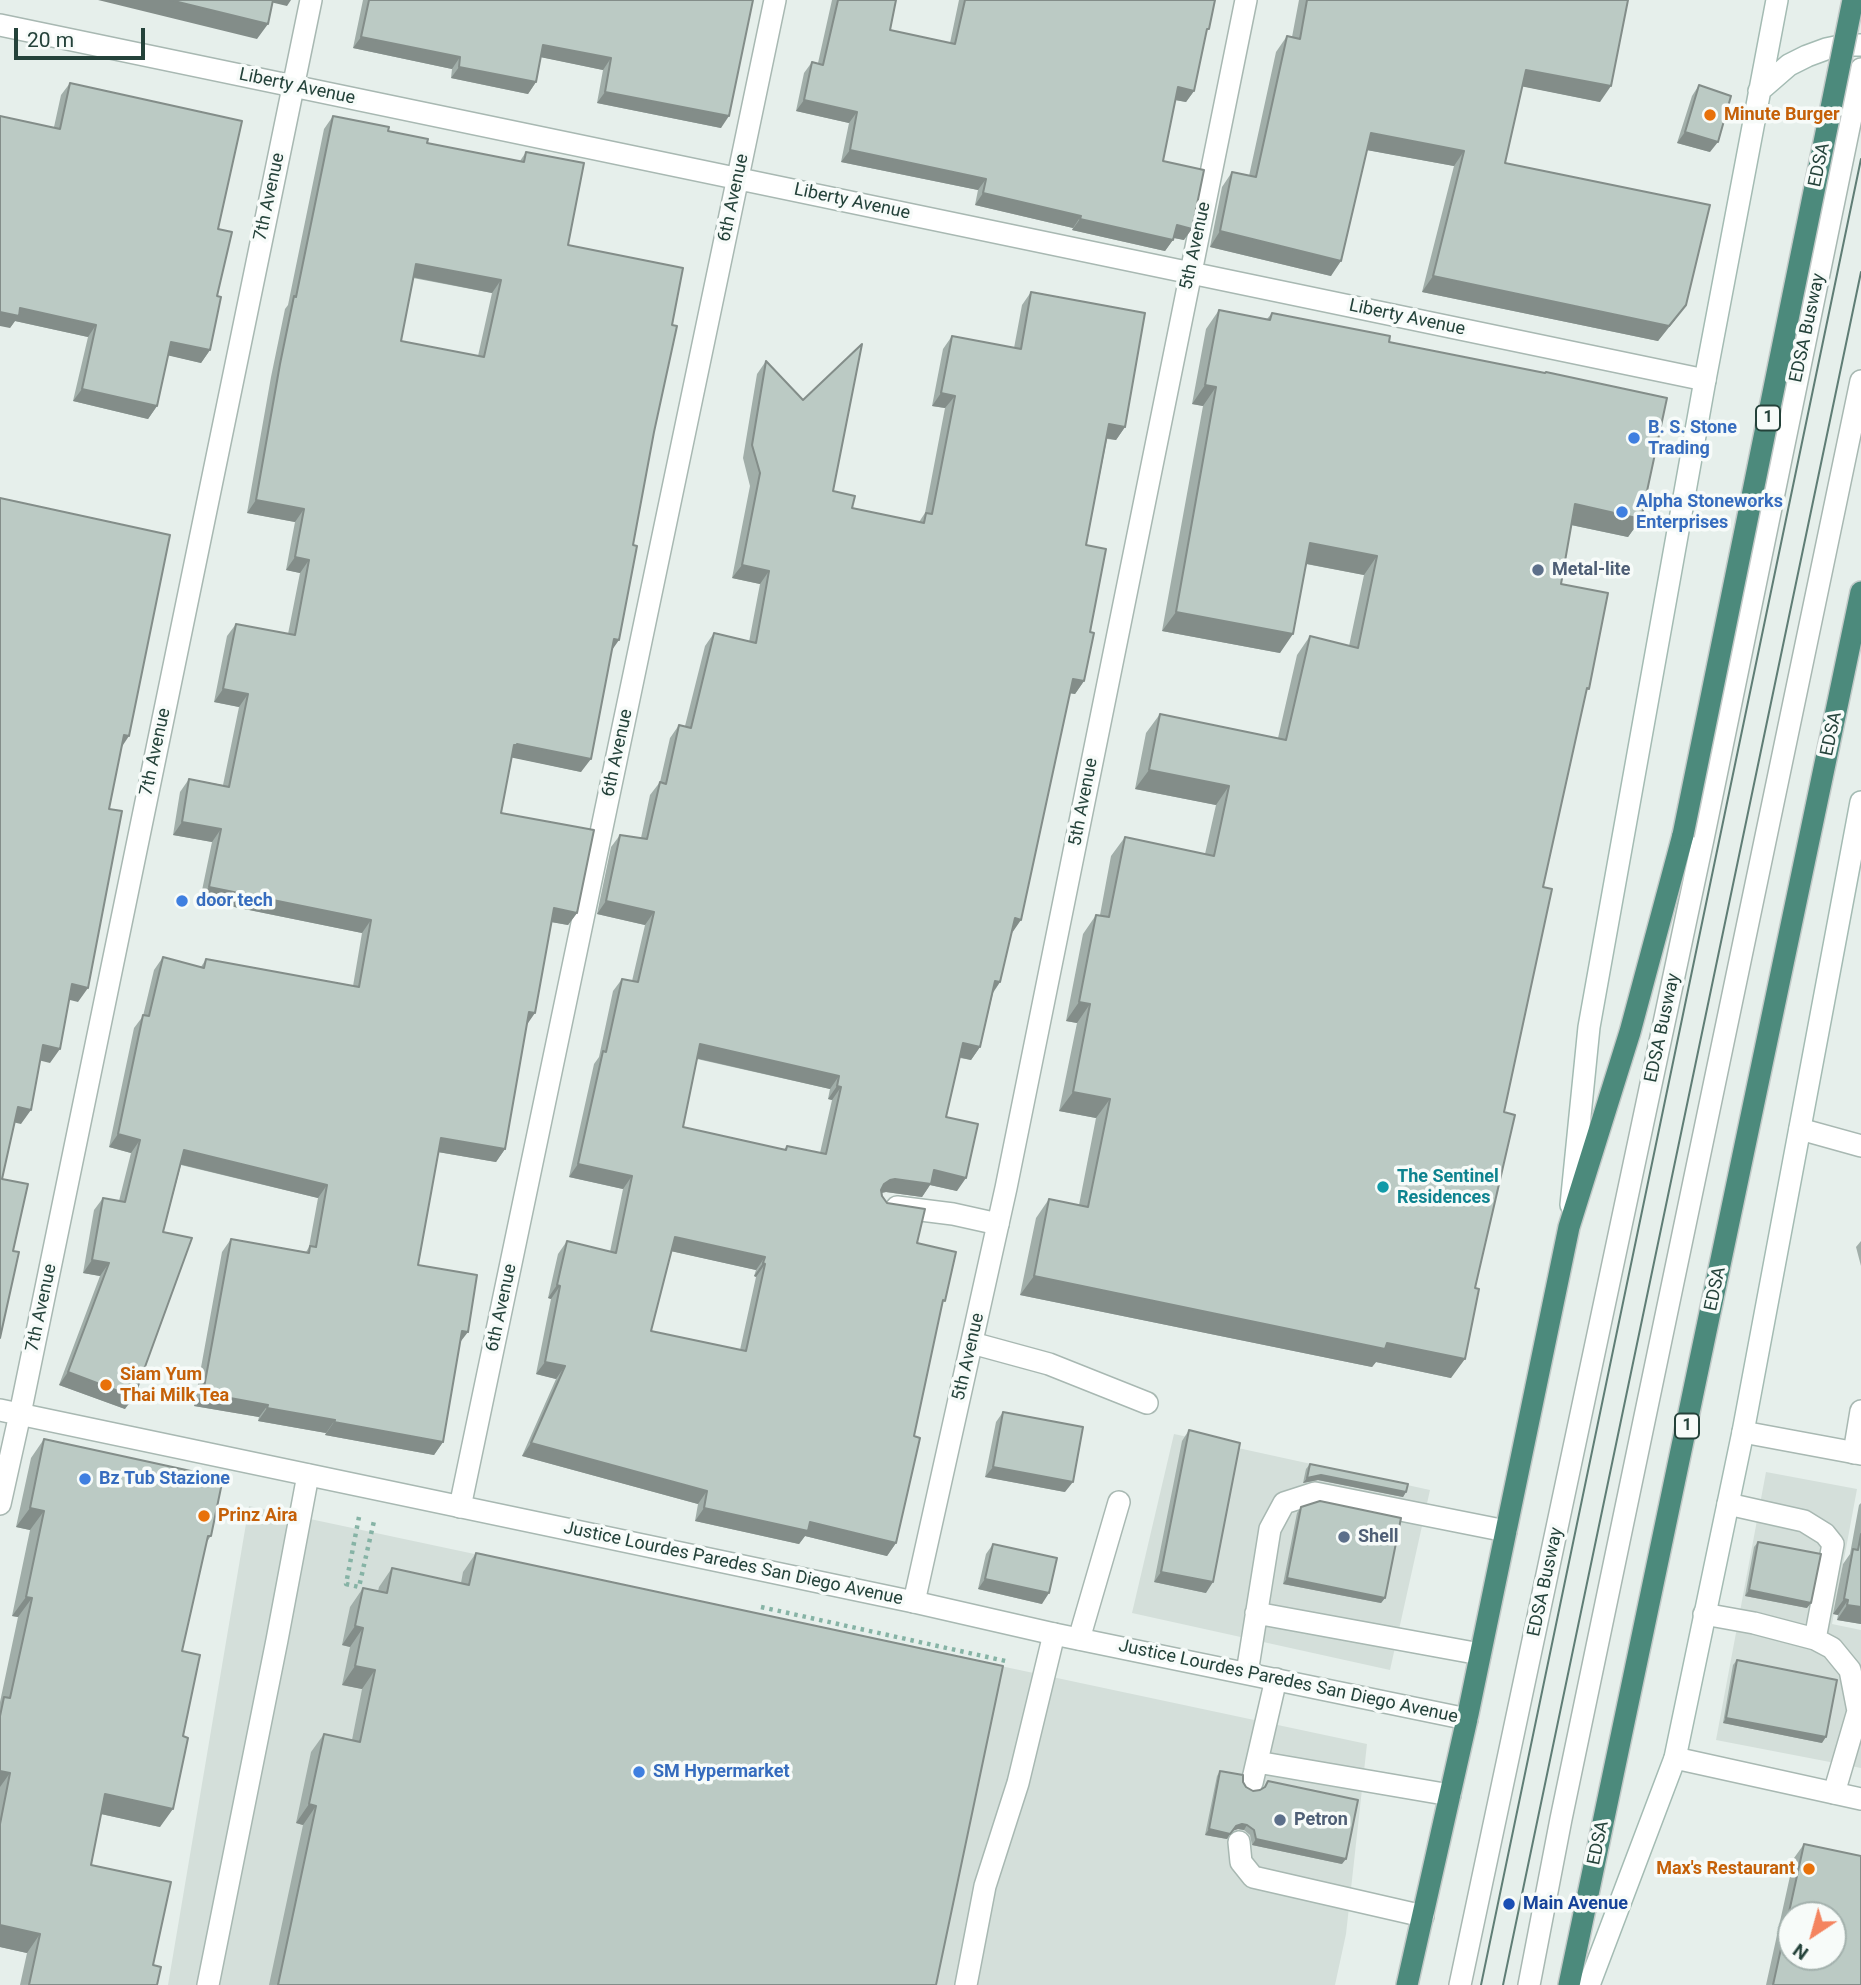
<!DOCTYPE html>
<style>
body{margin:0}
#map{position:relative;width:1861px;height:1985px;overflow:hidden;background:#e6efeb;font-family:Roboto,sans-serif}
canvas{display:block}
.north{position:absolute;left:1777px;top:1901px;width:70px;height:70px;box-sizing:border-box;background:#f7fbf9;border:2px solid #a3b1ad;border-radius:50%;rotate:216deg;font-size:19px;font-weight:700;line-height:28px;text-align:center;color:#24423a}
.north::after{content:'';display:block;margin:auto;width:24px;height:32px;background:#f4845f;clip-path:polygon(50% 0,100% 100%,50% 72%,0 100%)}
.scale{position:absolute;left:14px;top:28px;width:131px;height:32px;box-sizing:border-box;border:4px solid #24423a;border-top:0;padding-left:9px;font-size:21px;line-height:24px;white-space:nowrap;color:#24423a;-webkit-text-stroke:5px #f7fbf9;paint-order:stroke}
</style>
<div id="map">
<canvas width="1861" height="1985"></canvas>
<div class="north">N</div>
<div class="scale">20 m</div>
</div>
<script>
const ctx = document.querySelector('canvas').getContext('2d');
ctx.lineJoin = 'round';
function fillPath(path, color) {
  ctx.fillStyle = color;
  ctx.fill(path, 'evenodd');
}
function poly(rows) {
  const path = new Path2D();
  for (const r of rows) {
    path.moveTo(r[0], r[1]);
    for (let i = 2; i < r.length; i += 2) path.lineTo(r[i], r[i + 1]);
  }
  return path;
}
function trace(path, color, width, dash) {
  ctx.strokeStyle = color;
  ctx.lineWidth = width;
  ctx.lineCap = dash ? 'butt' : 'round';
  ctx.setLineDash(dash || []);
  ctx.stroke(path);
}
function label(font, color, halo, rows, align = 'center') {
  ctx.font = font + ' Roboto,sans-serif';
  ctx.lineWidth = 7;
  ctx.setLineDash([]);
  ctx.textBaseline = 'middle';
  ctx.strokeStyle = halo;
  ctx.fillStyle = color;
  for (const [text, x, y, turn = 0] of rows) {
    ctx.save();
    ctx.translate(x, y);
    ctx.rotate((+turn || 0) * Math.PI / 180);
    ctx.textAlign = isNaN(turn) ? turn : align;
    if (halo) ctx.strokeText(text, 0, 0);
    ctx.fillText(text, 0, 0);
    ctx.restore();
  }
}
const built = poly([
 [1174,1434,1430,1490,1390,1670,1132,1613],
 [1766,1472,1857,1489,1832,1624,1861,1630,1861,1768,1716,1740],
 [249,1506,1367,1744,1346,1934,1335,1985,168,1985]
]);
const path = poly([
 [359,1517,346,1584,359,1587,374,1521],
 [761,1607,1010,1662]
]);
const service = poly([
 [1800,1129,1861,1146],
 [897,1207,953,1214,998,1224],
 [972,1343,1049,1364,1147,1403],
 [1854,1453,1861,1411],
 [1728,1504,1804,1521,1825,1534,1833,1544,1815,1639],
 [1256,1613,1480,1654],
 [1704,1614,1754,1623,1815,1639,1832,1648,1850,1670,1858,1711,1834,1793],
 [1079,1639,1119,1502],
 [1247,1673,1270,1529,1284,1503,1315,1493,1506,1531],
 [1257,1762,1450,1795],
 [1252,1783,1276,1679],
 [1239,1842,1241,1862,1253,1877,1423,1916],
 [208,1985,277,1640,308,1475],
 [966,1985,985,1886,1018,1783,1054,1634],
 [1460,1985,1703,839,1861,69],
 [1529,1985,1561,1819,1861,381]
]);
const minor = poly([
 [0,25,1705,380],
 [0,1504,20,1414,311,0],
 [460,1507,775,0],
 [914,1602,1006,1188,1246,0],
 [1675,1758,1861,1799]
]);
const tertiary = poly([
 [0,1410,914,1602,1054,1634,1467,1719],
 [1743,1432,1861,1454]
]);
const secondary = poly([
 [1759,91,1789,65,1807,56,1826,49,1845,45,1861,45],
 [1571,1205,1589,1027,1705,380,1777,0],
 [1589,1985,1675,1758,1743,1432,1861,802]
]);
const trunk = poly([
 [1407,1985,1467,1719,1569,1227,1630,1032,1683,835],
 [1569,1985,1861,592]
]);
const tram = poly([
 [1481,1985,1861,159],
 [1503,1985,1861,272]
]);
const trunkBridge = poly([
 [1683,835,1853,0]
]);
const wall = poly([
 [363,0,753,0,721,128,597,103,603,70,541,57,536,82,528,94,451,78,452,69,353,48],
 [832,0,896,0,890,30,950,43,959,0,1215,0,1206,34,1194,91,1186,102,1175,100,1163,161,1184,240,1174,238,1165,251,1072,230,1073,228,975,205,978,190,841,162,849,123,796,111,804,73,812,62,818,63],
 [1299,0,1628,0,1600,102,1522,86,1505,163,1675,320,1658,341,1422,292,1454,166,1367,150,1331,276,1210,247,1222,187,1232,172,1249,176,1276,52,1287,36,1292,37],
 [70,83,218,229,217,296,210,350,201,363,168,355,157,406,148,419,73,401,88,337,15,321,10,328,61,95],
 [1699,85,1710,152,1677,143,1692,96],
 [333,116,427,143,520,161,526,152,568,245,672,325,654,432,611,650,581,772,512,757,501,813,577,913,568,925,552,922,526,1026,505,1149,496,1162,438,1152,418,1265,460,1342,443,1442,434,1455,325,1435,326,1433,258,1421,259,1417,194,1406,222,1252,231,1239,306,1252,309,1247,318,1198,181,1165,163,1232,125,1409,59,1385,100,1276,83,1273,94,1210,103,1198,119,1201,131,1153,109,1147,134,1028,143,1016,154,970,163,957,201,967,206,959,353,986,362,933,200,900,212,842,173,835,180,792,189,779,223,785,239,707,214,702,227,636,236,624,288,634,300,573,286,570,295,522,247,513,271,377,285,309,288,305,324,129],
 [413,278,492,293,478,356,401,341],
 [1031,292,1125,427,1116,440,1107,439,1086,545,1090,632,1084,681,1075,694,1069,693,1000,982,993,993,980,1047,971,1060,960,1058,946,1117,957,1191,930,1185,922,1197,886,1192,881,1193,882,1196,917,1243,941,1306,914,1436,896,1543,887,1556,805,1536,799,1544,695,1521,698,1504,522,1456,556,1379,536,1374,551,1299,548,1298,558,1254,567,1241,610,1252,623,1189,569,1177,594,1064,599,1057,613,991,622,979,632,981,645,925,597,914,611,847,620,835,641,838,650,795,660,782,670,738,679,725,685,726,705,646,714,633,749,642,760,584,732,578,750,486,743,458,757,374,766,361,833,491,852,508,919,522,925,513,945,408,932,406,943,349,952,336,1014,348,1022,305],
 [697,1059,830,1089,828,1099,832,1100,820,1153,787,1146,784,1150,683,1127],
 [671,1251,756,1270,754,1276,756,1277,740,1350,651,1331],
 [1219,310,1267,319,1272,313,1389,342,1641,519,1628,537,1571,525,1561,584,1586,694,1543,887,1504,1112,1451,1378,1376,1362,1372,1367,1020,1295,1036,1218,1049,1199,1079,1205,1096,1118,1059,1111,1077,1023,1066,1021,1083,934,1096,915,1100,915,1111,856,1125,837,1205,854,1216,805,1135,789,1146,733,1160,714,1278,738,1297,655,1310,636,1349,646,1364,575,1306,564,1280,653,1162,631,1203,406,1192,404,1206,329],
 [1861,1241,1861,1266,1856,1247],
 [1003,1412,1065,1492,985,1477,996,1422],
 [1189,1430,1206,1593,1154,1582,1182,1441],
 [44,1439,211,1536,206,1543,182,1651,160,1827,101,1814,91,1865,153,1965,157,1985,20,1985,27,1953,0,1947,0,1702,18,1617,12,1616,30,1530,16,1527,31,1458],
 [1310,1464,1406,1492,1403,1497,1318,1480,1303,1483,1306,1469],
 [1861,1503,1861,1624,1837,1620,1838,1615,1833,1614,1843,1564,1850,1554,1859,1505],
 [1301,1507,1385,1598,1381,1603,1283,1584,1297,1513],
 [1758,1542,1807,1608,1745,1596,1754,1547],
 [993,1544,1042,1604,978,1589,986,1554],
 [476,1553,936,1985,269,1985,303,1825,296,1823,311,1752,324,1734,352,1740,362,1689,342,1685,350,1647,342,1645,350,1607,363,1588,378,1591,379,1587,392,1568,461,1583,463,1572],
 [1737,1660,1822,1743,1723,1723,1733,1665],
 [1220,1771,1243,1782,1246,1787,1342,1864,1252,1845,1250,1835,1244,1830,1238,1829,1232,1831,1227,1839,1205,1835,1217,1776],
 [1804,1844,1861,1985,1766,1985,1794,1858]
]);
const shadedWall = poly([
 [98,0,170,0,268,24,257,39],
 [267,0,291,0,287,6,266,1],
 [361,37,460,57,452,69,353,48],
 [543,45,611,58,603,70,535,56],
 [459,67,536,82,528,94,451,78],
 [1526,70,1611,86,1600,102,1515,85],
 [1178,87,1194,91,1186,102,1170,99],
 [605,92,729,116,721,128,597,103],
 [804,100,857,112,849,123,796,111],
 [1685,132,1718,142,1710,152,1677,143],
 [1371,133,1464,151,1454,166,1361,149],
 [850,150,986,179,978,190,841,162],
 [983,193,1081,216,1073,228,975,205],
 [1080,219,1173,240,1165,251,1072,230],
 [1177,225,1192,229,1184,240,1169,237],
 [1220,231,1341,261,1331,276,1210,247],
 [416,264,501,280,492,293,407,276],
 [1433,276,1686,305,1658,341,1422,292],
 [20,308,96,325,88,337,15,321,10,328,0,326,0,312],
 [171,342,210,350,201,363,162,354],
 [1205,385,1216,387,1203,406,1192,404],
 [82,389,157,406,148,419,73,401],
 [941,393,955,396,945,408,932,406],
 [1109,424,1125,427,1116,440,1100,437],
 [256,500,304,509,295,522,247,513],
 [1575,504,1641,519,1628,537,1562,523],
 [1310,543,1377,556,1364,575,1297,562],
 [295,557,309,560,300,573,286,570],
 [742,565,769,571,760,584,732,578],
 [1176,612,1293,634,1280,653,1162,631],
 [614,639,619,640,610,653],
 [1073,679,1084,681,1075,694,1063,692],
 [223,689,248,694,239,707,214,702],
 [124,735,129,736,119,751],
 [517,744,591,759,581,772,509,757,514,745],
 [1149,770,1229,786,1216,805,1135,789],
 [182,822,221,829,212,842,173,835],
 [209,887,371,920,362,933,200,900],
 [606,901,654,912,645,925,597,914],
 [554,908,577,913,568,925,545,921],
 [1015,918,1021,920,1012,933],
 [995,981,1000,982,991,995],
 [72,984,88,988,78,1002,62,998],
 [1079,1002,1090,1004,1077,1023,1066,1021],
 [529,1012,535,1013,526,1026],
 [963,1043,980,1047,971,1060,954,1056],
 [700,1044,839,1076,830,1089,691,1057],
 [43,1045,60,1049,50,1063,34,1059],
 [837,1086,841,1087,832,1100,828,1099],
 [1073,1092,1110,1099,1096,1118,1059,1111],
 [18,1107,31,1110,21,1124,8,1121],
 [118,1134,140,1140,131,1153,109,1147],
 [441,1138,505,1149,496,1162,432,1151],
 [184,1150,327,1185,318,1198,175,1163],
 [578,1164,632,1176,623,1189,569,1177],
 [934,1170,966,1178,957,1191,930,1185,922,1197,886,1192,881,1193,875,1197,884,1184,890,1180],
 [675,1237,765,1257,756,1270,666,1250],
 [92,1260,109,1263,100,1276,83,1273],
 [763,1263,765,1264,756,1277,754,1276],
 [1034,1276,1387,1343,1465,1359,1451,1378,1376,1362,1372,1367,1020,1295],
 [557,1285,560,1286,551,1299,548,1298],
 [462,1331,468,1332,458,1345],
 [545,1362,565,1366,556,1379,536,1374],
 [68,1372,134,1397,125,1409,59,1385],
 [203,1393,268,1405,259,1417,194,1406],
 [267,1408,335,1420,326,1433,258,1421],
 [334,1422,443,1442,434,1455,325,1435],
 [531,1443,707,1491,698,1504,522,1456],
 [993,1467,1073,1482,1065,1492,985,1477],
 [1321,1475,1406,1492,1403,1497,1318,1480,1303,1483,1307,1478],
 [30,1508,44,1511,30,1530,16,1527],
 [704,1508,810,1522,896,1543,887,1556,805,1536,799,1544,695,1521],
 [1161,1572,1213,1582,1206,1593,1154,1582],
 [1287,1578,1385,1598,1381,1603,1283,1584],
 [985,1579,1049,1593,1042,1604,978,1589],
 [1749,1590,1811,1603,1807,1608,1745,1596],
 [26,1597,32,1598,18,1617,12,1616],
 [1844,1599,1848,1600,1838,1615,1833,1614],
 [1847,1605,1861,1607,1861,1624,1837,1620],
 [355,1626,363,1628,350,1647,342,1645],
 [355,1666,375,1670,362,1689,342,1685],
 [1726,1718,1826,1737,1822,1743,1723,1723],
 [0,1771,10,1773,0,1787],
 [105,1794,173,1809,160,1827,92,1812],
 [309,1804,316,1806,303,1825,296,1823],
 [1242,1824,1247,1825,1244,1830,1238,1829,1232,1831,1236,1826],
 [1209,1829,1230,1834,1227,1839,1205,1835],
 [1256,1839,1346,1859,1342,1864,1252,1845],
 [0,1925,40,1934,27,1953,0,1947]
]);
const building = poly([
 [170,0,273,0,268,24,170,0],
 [369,0,753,0,729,116,605,92,611,58,543,45,536,82,459,67,460,57,361,37,369,0],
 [838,0,896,0,890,30,955,44,965,0,1215,0,1209,29,1207,29,1194,91,1178,87,1163,161,1204,170,1192,229,1177,225,1173,240,1080,219,1081,216,983,193,986,179,850,150,857,112,804,100,812,62,823,65,838,0],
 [1307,0,1628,0,1611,86,1526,70,1505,163,1710,205,1686,305,1669,326,1433,276,1464,151,1371,133,1341,261,1220,231,1232,172,1256,177,1287,36,1300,39,1307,0],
 [70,83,242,121,218,229,232,232,217,296,221,297,210,350,171,342,157,406,82,389,96,325,20,308,19,316,0,312,0,116,60,129,70,83],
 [1699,85,1731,96,1718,142,1685,132,1699,85],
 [333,116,389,127,388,131,428,139,427,143,524,162,526,152,584,163,568,245,683,268,672,325,677,326,654,432,633,545,637,546,619,640,614,639,591,759,517,744,517,745,514,745,501,813,594,830,577,913,554,908,535,1013,529,1012,505,1149,441,1138,418,1265,477,1275,468,1332,462,1331,443,1442,334,1422,335,1420,267,1408,268,1405,203,1393,231,1239,309,1253,310,1246,316,1247,327,1185,184,1150,163,1232,192,1238,134,1397,68,1372,109,1263,92,1260,103,1198,125,1202,140,1140,118,1134,143,1015,149,1016,163,957,204,968,206,959,359,987,371,920,209,887,221,829,182,822,189,779,229,787,248,694,223,689,236,624,295,635,309,560,295,557,304,509,256,500,280,364,294,296,296,297,333,116],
 [416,264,501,280,484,357,401,341,416,264],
 [1031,292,1145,313,1125,427,1109,424,1086,545,1106,549,1090,632,1094,633,1084,681,1073,679,1021,920,1015,918,1000,982,995,981,980,1047,963,1043,946,1117,978,1124,966,1178,934,1170,931,1184,895,1179,890,1180,884,1184,881,1190,882,1196,887,1203,925,1209,917,1243,956,1252,945,1301,943,1300,914,1436,920,1438,896,1543,810,1522,808,1531,704,1508,707,1491,531,1443,565,1366,545,1362,560,1286,557,1285,567,1241,616,1253,632,1176,578,1164,603,1051,606,1052,622,979,638,982,654,912,606,901,620,835,647,839,660,782,666,784,679,725,691,728,714,633,756,643,769,571,742,565,760,473,752,445,766,361,803,400,862,344,833,491,855,496,852,508,924,523,926,513,932,514,955,396,941,393,952,336,1021,349,1031,292],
 [700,1044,839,1076,837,1086,841,1087,826,1154,787,1146,786,1150,683,1127,700,1044],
 [675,1237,765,1257,763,1263,765,1264,746,1351,651,1331,675,1237],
 [1219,310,1270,320,1272,313,1390,336,1389,342,1545,373,1546,372,1667,398,1641,519,1575,504,1561,584,1608,593,1589,689,1587,688,1543,887,1552,889,1504,1112,1515,1115,1475,1288,1479,1289,1465,1359,1387,1343,1385,1349,1034,1276,1049,1199,1088,1207,1110,1099,1073,1092,1090,1004,1079,1002,1096,915,1109,917,1125,837,1214,856,1229,786,1149,770,1160,714,1286,740,1310,636,1358,648,1377,556,1310,543,1293,634,1176,612,1216,387,1205,385,1219,310],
 [0,498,170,535,129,736,124,735,109,809,122,811,88,988,72,984,60,1049,43,1045,31,1110,18,1107,2,1179,28,1184,13,1251,19,1252,0,1338,0,498],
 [1003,1412,1083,1427,1073,1482,993,1467,1003,1412],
 [1189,1430,1240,1443,1213,1582,1161,1572,1189,1430],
 [44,1439,223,1478,211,1536,208,1536,182,1651,200,1655,183,1736,188,1738,173,1809,105,1794,91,1865,171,1882,153,1965,161,1967,157,1985,29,1985,40,1934,0,1925,0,1824,10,1773,0,1771,0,1716,4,1697,10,1698,32,1598,26,1597,44,1511,30,1508,44,1439],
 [1310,1464,1408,1484,1406,1492,1321,1475,1307,1478,1310,1464],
 [1320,1501,1401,1518,1385,1598,1287,1578,1301,1507,1320,1501],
 [1861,1534,1861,1607,1847,1605,1848,1600,1844,1599,1853,1549,1858,1550,1861,1534],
 [1758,1542,1821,1554,1811,1603,1749,1590,1758,1542],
 [993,1544,1057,1558,1049,1593,985,1579,993,1544],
 [476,1553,1003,1666,936,1985,278,1985,316,1806,309,1804,324,1734,360,1742,375,1670,355,1666,363,1628,355,1626,363,1588,387,1593,392,1568,469,1585,476,1553],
 [1737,1660,1837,1680,1826,1737,1726,1718,1737,1660],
 [1220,1771,1243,1775,1243,1782,1246,1787,1253,1791,1260,1790,1265,1787,1268,1781,1358,1800,1346,1859,1256,1839,1254,1830,1247,1825,1242,1824,1236,1826,1230,1834,1209,1829,1220,1771],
 [1804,1844,1861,1856,1861,1985,1773,1985,1804,1844],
 [1791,1915,1833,1915,1833,1957,1791,1957,1791,1915]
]);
const markers = [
 [1710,115,7,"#e8710a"],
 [1634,438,7,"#3f7fe0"],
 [1622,512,7,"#3f7fe0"],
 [1538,570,7,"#5c6f8a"],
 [182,901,7,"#3f7fe0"],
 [1383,1187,7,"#0f9aa8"],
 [106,1385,7,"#e8710a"],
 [85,1479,7,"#3f7fe0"],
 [204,1516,7,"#e8710a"],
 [1344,1537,7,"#5c6f8a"],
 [639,1772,7,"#3f7fe0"],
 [1280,1820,7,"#5c6f8a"],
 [1809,1869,7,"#e8710a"],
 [1509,1904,7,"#1a4fb4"]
];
const shields = [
 [1768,418,24],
 [1687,1426,24]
];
const shieldNames = [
 ["1",1768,418],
 ["1",1687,1426]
];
const streetNames = [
 ["Liberty Avenue",297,87,12],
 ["EDSA",1820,165,-78],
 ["7th Avenue",270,197,-78],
 ["6th Avenue",734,198,-78],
 ["Liberty Avenue",852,202,12],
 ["5th Avenue",1196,246,-78],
 ["Liberty Avenue",1407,318,12],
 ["EDSA Busway",1808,328,-78],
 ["EDSA",1832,734,-78],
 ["7th Avenue",156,752,-78],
 ["6th Avenue",618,753,-78],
 ["5th Avenue",1084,802,-79],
 ["EDSA Busway",1663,1028,-78],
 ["EDSA",1716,1289,-78],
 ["7th Avenue",42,1308,-78],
 ["6th Avenue",502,1308,-78],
 ["5th Avenue",969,1357,-77],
 ["Justice Lourdes Paredes San Diego Avenue",733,1564,12],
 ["EDSA Busway",1546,1582,-78],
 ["Justice Lourdes Paredes San Diego Avenue",1288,1682,12],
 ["EDSA",1599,1843,-78]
];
const foodNames = [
 ["Minute Burger",1724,115],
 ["Siam Yum",120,1375],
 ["Thai Milk Tea",120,1396],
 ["Prinz Aira",218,1516],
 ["Max's Restaurant",1795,1869,"right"]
];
const shopNames = [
 ["B. S. Stone",1648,428],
 ["Trading",1648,449],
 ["Alpha Stoneworks",1636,502],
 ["Enterprises",1636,523],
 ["door tech",196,901],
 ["Bz Tub Stazione",99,1479],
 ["SM Hypermarket",653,1772]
];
const serviceNames = [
 ["Metal-lite",1552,570],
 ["Shell",1358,1537],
 ["Petron",1294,1820]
];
const cultureNames = [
 ["The Sentinel",1397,1177],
 ["Residences",1397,1198]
];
const transitNames = [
 ["Main Avenue",1523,1904]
];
fillPath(built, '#d4dfda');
trace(service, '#a8b8b2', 24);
trace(minor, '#a8b8b2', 24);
trace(tertiary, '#a8b8b2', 24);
trace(secondary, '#a4bbb3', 24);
trace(trunk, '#c2cac8', 24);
trace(path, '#86b3a5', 4.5, [3.5, 5]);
trace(service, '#fff', 21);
trace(minor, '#fff', 21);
trace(tertiary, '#fff', 21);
trace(secondary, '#fff', 21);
trace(trunk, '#4c8a7c', 21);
trace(tram, '#5f7d75', 2);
trace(trunkBridge, '#c2cac8', 24, []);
trace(trunkBridge, '#4c8a7c', 21);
fillPath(wall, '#a1aea9');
fillPath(shadedWall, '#838d89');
fillPath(building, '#bbcac4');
trace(building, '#838d89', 2);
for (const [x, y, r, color] of markers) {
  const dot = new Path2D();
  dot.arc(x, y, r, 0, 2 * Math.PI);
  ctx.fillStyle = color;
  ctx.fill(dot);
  trace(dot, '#f7fbf9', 2.5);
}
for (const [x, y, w] of shields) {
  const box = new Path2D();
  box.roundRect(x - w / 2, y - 12.5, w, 25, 5);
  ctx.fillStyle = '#f7fbf9';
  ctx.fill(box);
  trace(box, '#24423a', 2);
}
label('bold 16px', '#24423a', null, shieldNames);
label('18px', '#24423a', '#f7fbf9', streetNames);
label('bold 18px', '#c56008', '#f7fbf9', foodNames, 'left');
label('bold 18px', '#366cbe', '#f7fbf9', shopNames, 'left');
label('bold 18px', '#4e5e75', '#f7fbf9', serviceNames, 'left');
label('bold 18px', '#0d838f', '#f7fbf9', cultureNames, 'left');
label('bold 18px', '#164399', '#f7fbf9', transitNames, 'left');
</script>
